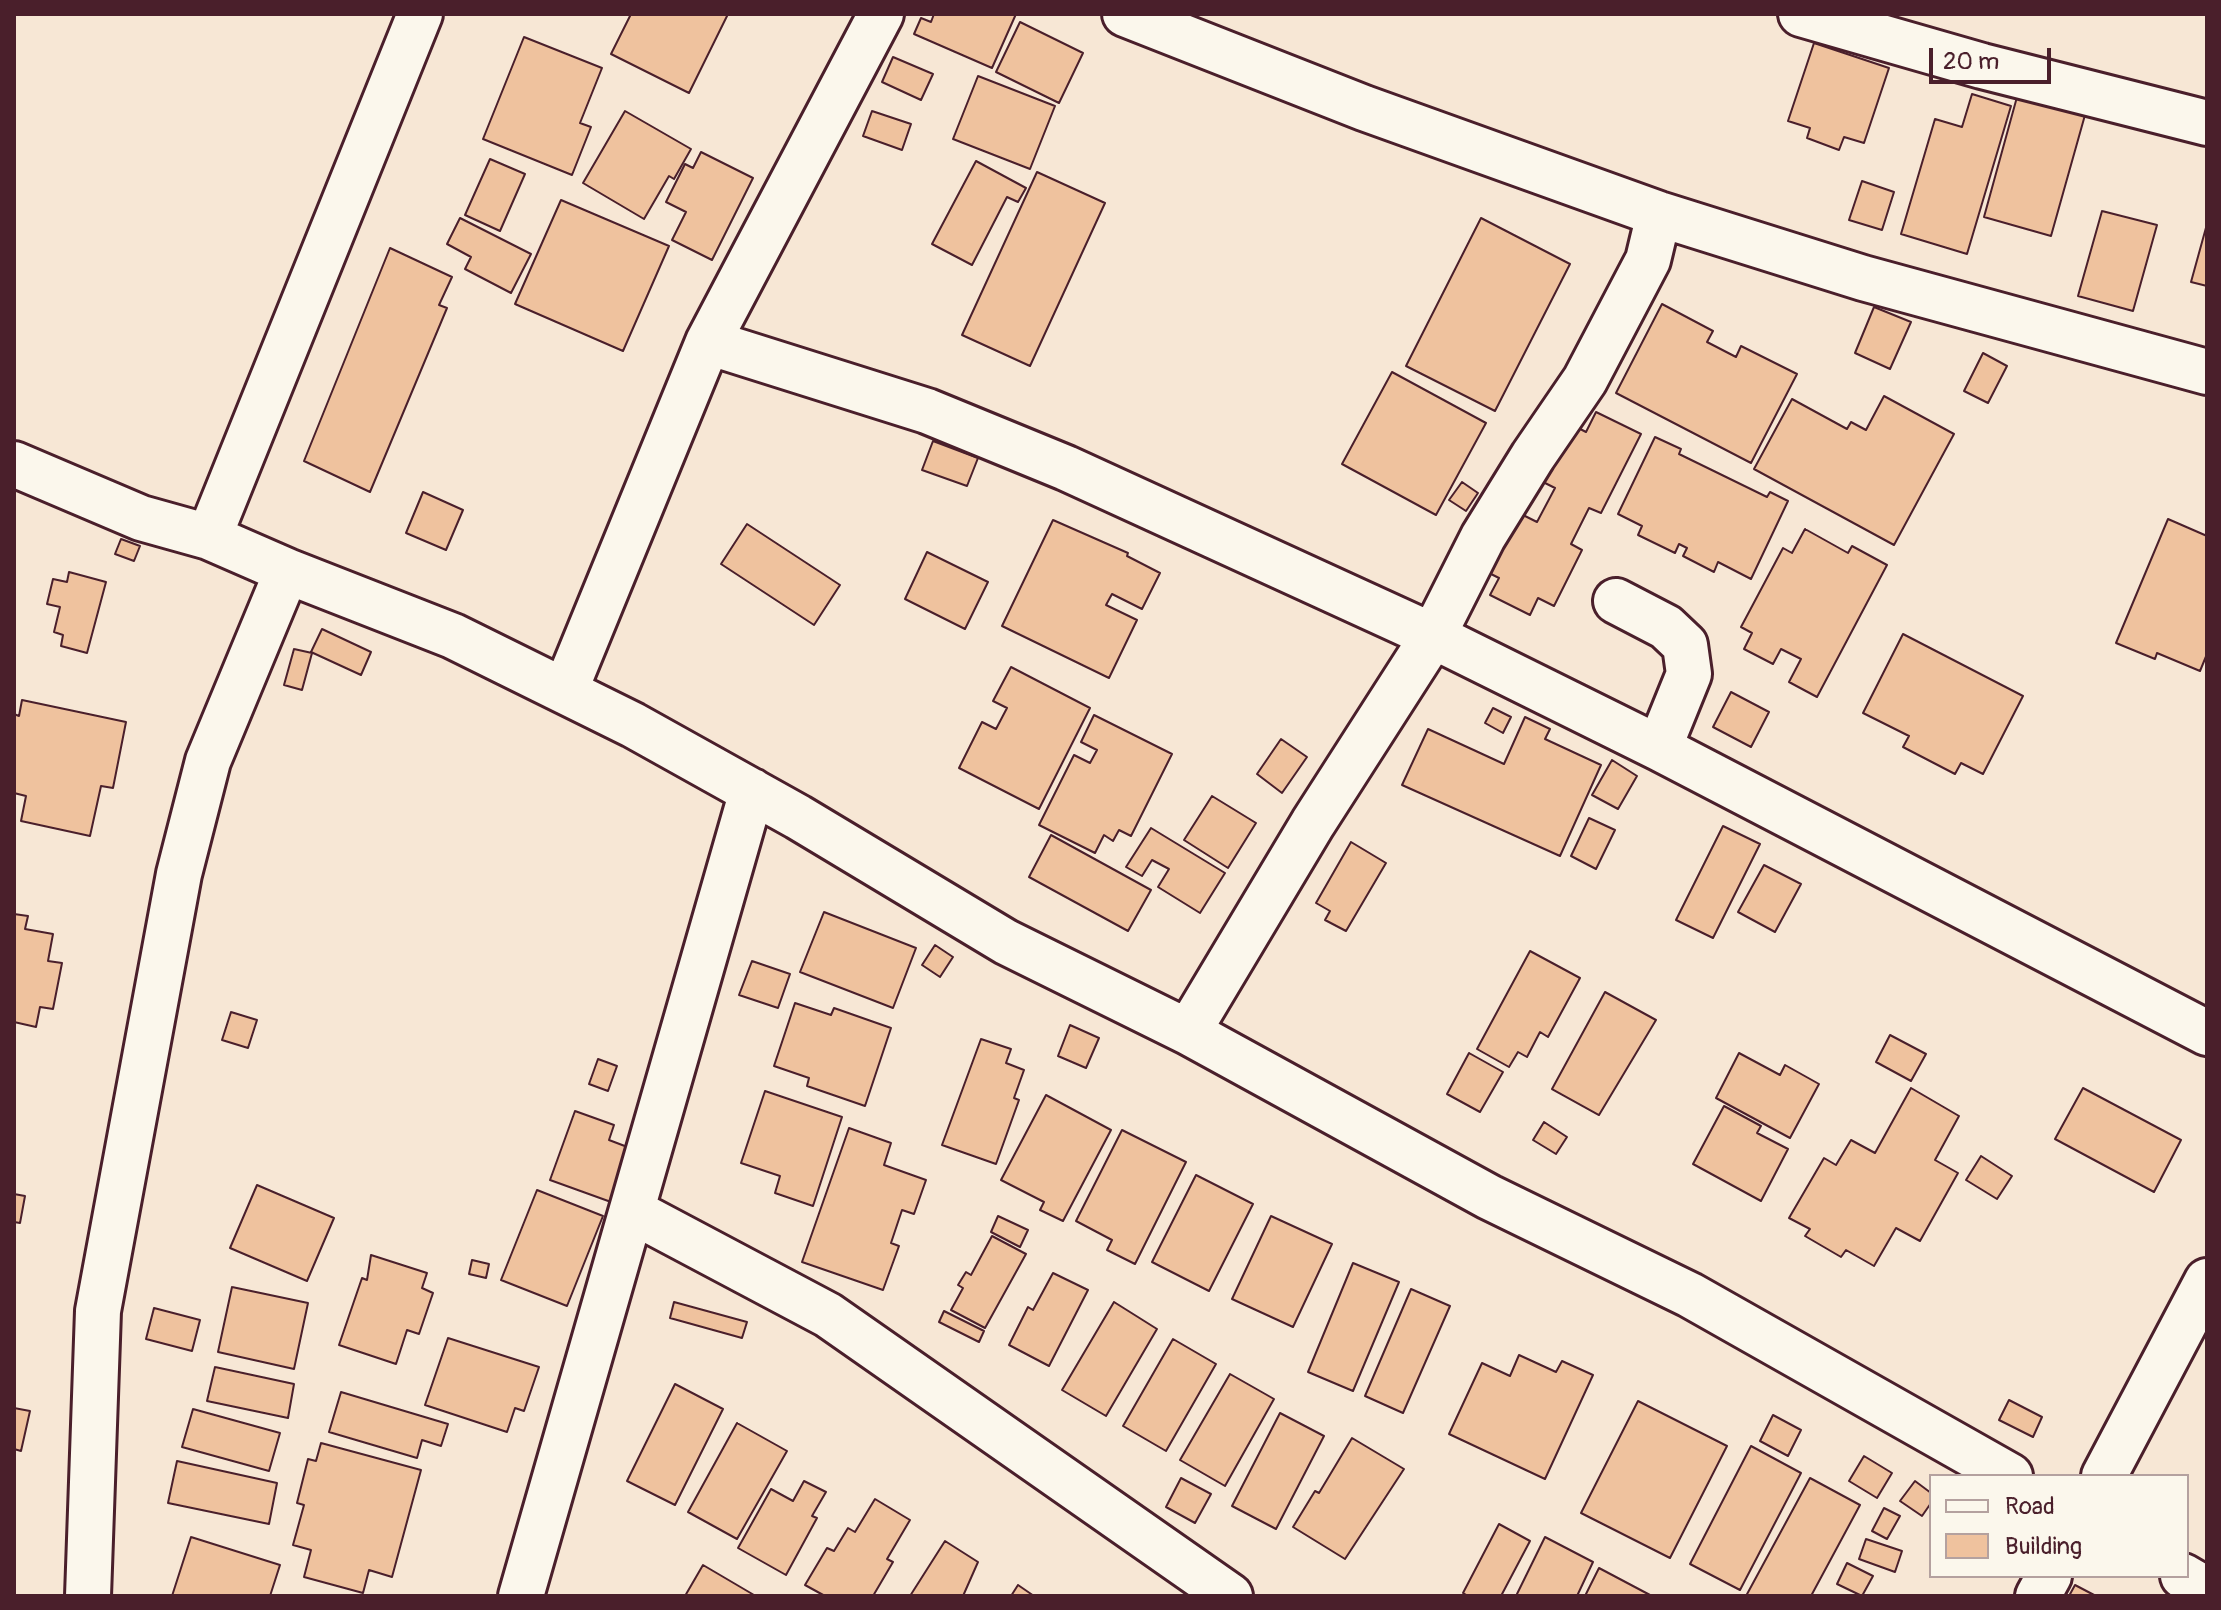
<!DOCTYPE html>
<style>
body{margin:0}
#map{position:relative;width:2221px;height:1610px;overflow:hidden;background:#f7e7d5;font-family:Pangolin,sans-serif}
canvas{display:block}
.frame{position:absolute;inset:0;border:16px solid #4a1f2b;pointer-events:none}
.legend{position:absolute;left:1929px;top:1474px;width:260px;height:104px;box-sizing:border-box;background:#fbf7ec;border:2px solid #b4a19f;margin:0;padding:10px 14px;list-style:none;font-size:24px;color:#4a1f2b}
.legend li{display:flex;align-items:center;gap:16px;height:40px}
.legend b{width:40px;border:2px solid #b4a19f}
.scale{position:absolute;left:1929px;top:48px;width:122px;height:36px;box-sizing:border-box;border:4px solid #4a1f2b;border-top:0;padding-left:10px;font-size:24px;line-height:28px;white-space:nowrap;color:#4a1f2b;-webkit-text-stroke:6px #fbf7ec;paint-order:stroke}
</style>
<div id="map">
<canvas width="2221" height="1610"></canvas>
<div class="frame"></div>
<ul class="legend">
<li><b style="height:10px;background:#fbf7ec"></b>Road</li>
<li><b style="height:22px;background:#efc29e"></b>Building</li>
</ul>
<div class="scale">20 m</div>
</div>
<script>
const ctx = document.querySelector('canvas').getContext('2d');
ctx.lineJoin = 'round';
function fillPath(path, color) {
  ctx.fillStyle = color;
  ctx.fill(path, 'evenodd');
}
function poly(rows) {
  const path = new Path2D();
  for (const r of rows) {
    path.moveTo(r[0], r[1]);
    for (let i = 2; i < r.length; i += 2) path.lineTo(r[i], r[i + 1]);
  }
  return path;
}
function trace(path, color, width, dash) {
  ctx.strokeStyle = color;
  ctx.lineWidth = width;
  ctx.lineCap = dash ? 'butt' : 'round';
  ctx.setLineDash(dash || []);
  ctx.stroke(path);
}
const building = poly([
 [631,14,728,14,689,93,611,54,631,14],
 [934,14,1016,14,992,68,914,34,921,18,931,22,934,14],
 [1020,22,1083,53,1059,103,996,72,1020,22],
 [524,37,602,68,580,123,591,127,572,175,483,139,524,37],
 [1814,43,1889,68,1864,143,1844,137,1839,150,1807,138,1810,128,1788,121,1814,43],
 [893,57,933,74,921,100,882,82,893,57],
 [978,76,1055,106,1030,169,953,139,978,76],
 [1972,94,2011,106,1967,254,1901,234,1935,119,1962,127,1972,94],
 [2017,97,2085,115,2051,236,1984,217,2017,97],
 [625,111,691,149,674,179,669,176,644,219,583,183,625,111],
 [872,111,911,124,902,150,863,136,872,111],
 [701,152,753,178,712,260,672,240,686,212,666,202,685,164,693,168,701,152],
 [490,159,525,174,500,231,465,215,490,159],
 [976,161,1026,188,1018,202,1007,197,972,265,932,244,976,161],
 [1037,172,1105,203,1030,366,962,335,1037,172],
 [1862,181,1894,192,1882,230,1849,220,1862,181],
 [561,200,669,246,623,351,515,304,561,200],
 [2102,211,2157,225,2133,311,2078,296,2102,211],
 [460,218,531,254,511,293,465,269,471,257,447,244,460,218],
 [1481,218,1570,264,1495,411,1406,366,1481,218],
 [2207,224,2207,286,2191,282,2207,224],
 [390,248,452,277,439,305,447,308,370,492,304,461,390,248],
 [1662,304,1713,331,1707,342,1736,357,1741,346,1797,374,1751,463,1616,393,1662,304],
 [1874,307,1911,322,1890,369,1855,353,1874,307],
 [1983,353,2007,366,1988,403,1964,391,1983,353],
 [1392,372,1486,423,1436,515,1342,464,1392,372],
 [1884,396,1954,434,1894,545,1754,469,1792,399,1847,429,1851,422,1866,430,1884,396],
 [1596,412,1641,434,1601,513,1589,508,1571,544,1582,550,1554,606,1538,598,1530,615,1490,595,1499,578,1483,570,1513,510,1537,522,1555,488,1531,476,1559,418,1586,432,1596,412],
 [1655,437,1681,449,1679,454,1767,497,1770,492,1788,501,1751,579,1718,562,1714,572,1683,556,1687,548,1679,544,1675,553,1638,535,1642,526,1618,514,1655,437],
 [933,441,978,458,967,486,922,470,933,441],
 [1462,482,1478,493,1466,511,1449,500,1462,482],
 [423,492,463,510,446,550,406,533,423,492],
 [2168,519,2207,536,2207,654,2200,671,2157,653,2155,659,2116,643,2168,519],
 [1053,520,1128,553,1127,556,1160,573,1142,609,1112,594,1106,605,1137,620,1109,678,1002,626,1053,520],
 [747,524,840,585,814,625,721,564,747,524],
 [1805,529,1848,553,1852,546,1887,565,1817,697,1789,682,1801,659,1781,649,1773,664,1744,649,1752,633,1741,627,1783,548,1792,553,1805,529],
 [121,539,140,546,134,561,115,554,121,539],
 [927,552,988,582,965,629,905,599,927,552],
 [69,572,106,582,87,653,61,646,63,635,54,632,60,607,47,604,53,579,67,582,69,572],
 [322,629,371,652,361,675,311,652,322,629],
 [1903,634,2023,696,1983,774,1961,763,1955,774,1903,747,1909,736,1863,713,1903,634],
 [294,649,312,653,302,690,284,685,294,649],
 [1011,667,1090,708,1039,809,959,768,982,722,996,729,1007,708,993,701,1011,667],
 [1731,692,1769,712,1751,747,1713,727,1731,692],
 [22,700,126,722,113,788,101,786,90,836,21,821,26,796,14,793,14,714,19,716,22,700],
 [1493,708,1511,717,1503,733,1485,723,1493,708],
 [1094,715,1172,754,1131,836,1119,830,1113,841,1104,835,1095,853,1039,825,1074,755,1090,763,1097,750,1081,742,1094,715],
 [1525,717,1550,729,1545,739,1601,765,1560,856,1402,785,1428,729,1504,764,1525,717],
 [1281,739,1307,757,1282,793,1257,774,1281,739],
 [1612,760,1637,776,1618,809,1592,795,1612,760],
 [1212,796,1256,823,1228,868,1184,840,1212,796],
 [1589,818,1615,830,1596,869,1571,856,1589,818],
 [1723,826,1760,844,1713,938,1676,920,1723,826],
 [1151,828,1225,873,1200,913,1158,887,1169,869,1152,860,1142,876,1126,867,1151,828],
 [1051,835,1151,890,1128,931,1029,877,1051,835],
 [1351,842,1386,863,1346,931,1325,920,1330,911,1316,903,1351,842],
 [1764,865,1801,884,1775,932,1738,912,1764,865],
 [824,912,916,948,893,1008,800,972,824,912],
 [14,914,28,916,25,929,53,934,48,961,62,963,53,1009,40,1007,36,1027,14,1022,14,914],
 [935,945,953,957,940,977,922,965,935,945],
 [1530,951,1580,978,1548,1037,1540,1032,1527,1057,1518,1052,1509,1067,1477,1049,1530,951],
 [752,961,790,974,778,1008,739,995,752,961],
 [1605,992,1656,1020,1599,1115,1552,1089,1605,992],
 [795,1003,831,1015,834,1008,891,1028,865,1106,807,1086,809,1078,774,1066,795,1003],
 [231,1012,257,1020,248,1048,222,1040,231,1012],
 [1070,1025,1099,1038,1086,1068,1058,1056,1070,1025],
 [1890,1035,1926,1054,1911,1081,1876,1062,1890,1035],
 [981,1039,1011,1049,1006,1063,1024,1070,1014,1098,1019,1100,996,1164,942,1145,981,1039],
 [1469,1053,1503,1072,1480,1112,1447,1094,1469,1053],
 [1739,1053,1780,1075,1785,1065,1819,1084,1790,1138,1716,1098,1739,1053],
 [598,1059,617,1066,608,1091,589,1084,598,1059],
 [1911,1088,1959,1116,1935,1160,1958,1173,1920,1241,1896,1228,1874,1266,1846,1250,1841,1257,1805,1236,1810,1229,1789,1218,1824,1158,1836,1165,1851,1140,1875,1153,1911,1088],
 [2083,1088,2181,1140,2154,1192,2055,1139,2083,1088],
 [765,1091,842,1117,813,1206,775,1193,780,1176,741,1163,765,1091],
 [1046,1095,1111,1130,1063,1221,1040,1210,1044,1202,1001,1180,1046,1095],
 [1724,1106,1761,1126,1757,1133,1788,1149,1761,1201,1693,1164,1724,1106],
 [575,1111,614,1125,609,1140,630,1148,611,1202,550,1180,575,1111],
 [1544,1122,1567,1137,1556,1154,1533,1140,1544,1122],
 [849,1128,891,1143,884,1165,926,1180,914,1214,902,1210,891,1243,899,1246,883,1290,802,1262,849,1128],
 [1122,1130,1186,1162,1135,1264,1107,1250,1112,1240,1076,1221,1122,1130],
 [1981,1156,2012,1176,1997,1199,1966,1180,1981,1156],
 [1196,1175,1253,1204,1209,1291,1152,1262,1196,1175],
 [257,1185,334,1218,307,1281,230,1248,257,1185],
 [537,1190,603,1216,567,1306,501,1280,537,1190],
 [14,1194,25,1196,20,1223,14,1222,14,1194],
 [998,1216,1028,1230,1020,1247,991,1232,998,1216],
 [1271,1216,1332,1244,1293,1327,1232,1299,1271,1216],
 [992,1236,1026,1254,985,1328,951,1310,963,1288,958,1285,966,1272,971,1275,992,1236],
 [371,1255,427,1273,422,1288,433,1293,419,1334,407,1330,396,1364,339,1345,362,1278,367,1280,371,1255],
 [472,1260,489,1264,486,1278,469,1274,472,1260],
 [1353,1263,1399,1282,1353,1391,1308,1372,1353,1263],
 [1053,1273,1088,1290,1049,1366,1009,1345,1028,1307,1033,1310,1053,1273],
 [232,1287,308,1303,294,1369,218,1352,232,1287],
 [1411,1289,1450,1306,1403,1413,1365,1396,1411,1289],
 [674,1302,747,1322,742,1338,670,1318,674,1302],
 [1114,1302,1157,1329,1106,1416,1062,1390,1114,1302],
 [154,1308,200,1320,192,1351,146,1339,154,1308],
 [944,1311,984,1331,979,1342,939,1322,944,1311],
 [448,1338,539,1367,524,1411,515,1408,507,1432,425,1405,448,1338],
 [1173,1339,1216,1364,1166,1451,1123,1426,1173,1339],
 [1519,1355,1556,1372,1562,1361,1593,1375,1545,1479,1449,1434,1482,1363,1510,1376,1519,1355],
 [215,1367,294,1384,288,1418,207,1401,215,1367],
 [1230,1374,1274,1399,1225,1486,1180,1460,1230,1374],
 [675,1384,723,1409,675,1505,627,1481,675,1384],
 [341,1392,448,1424,441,1446,422,1440,417,1458,329,1432,341,1392],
 [2009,1400,2042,1417,2033,1437,1999,1420,2009,1400],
 [1638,1401,1727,1446,1670,1558,1581,1513,1638,1401],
 [14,1408,30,1411,21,1451,14,1449,14,1408],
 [193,1409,280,1433,269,1471,182,1447,193,1409],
 [1280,1413,1324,1436,1276,1529,1232,1506,1280,1413],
 [1773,1415,1801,1430,1788,1456,1760,1441,1773,1415],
 [737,1423,787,1451,737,1539,688,1512,737,1423],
 [1352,1438,1404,1469,1345,1559,1293,1527,1315,1491,1319,1493,1352,1438],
 [321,1443,421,1470,392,1577,369,1570,363,1593,304,1577,311,1550,293,1545,304,1505,297,1503,308,1459,316,1461,321,1443],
 [1751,1446,1801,1473,1740,1590,1690,1564,1751,1446],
 [1864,1456,1892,1473,1877,1498,1849,1481,1864,1456],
 [177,1461,277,1483,269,1524,168,1503,177,1461],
 [1181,1478,1211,1494,1195,1523,1166,1507,1181,1478],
 [1810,1478,1860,1505,1811,1596,1746,1596,1810,1478],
 [804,1481,826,1492,812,1516,817,1518,786,1575,738,1548,771,1489,793,1501,804,1481],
 [1915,1481,1931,1493,1931,1503,1922,1516,1900,1501,1915,1481],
 [875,1499,910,1520,887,1559,893,1562,873,1596,825,1596,805,1585,827,1548,834,1551,848,1528,855,1532,875,1499],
 [1884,1508,1900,1516,1887,1539,1872,1531,1884,1508],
 [1499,1524,1530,1541,1501,1596,1468,1596,1463,1593,1499,1524],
 [191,1537,280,1565,270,1596,172,1596,191,1537],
 [1545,1537,1593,1562,1577,1596,1516,1596,1545,1537],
 [1866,1539,1902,1551,1895,1572,1859,1559,1866,1539],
 [945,1541,978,1562,963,1596,910,1596,945,1541],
 [1847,1563,1873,1576,1862,1596,1837,1584,1847,1563],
 [703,1565,754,1595,754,1596,685,1596,703,1565],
 [1599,1568,1650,1595,1649,1596,1585,1596,1599,1568],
 [1018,1585,1034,1596,1011,1596,1018,1585],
 [2075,1585,2096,1596,2069,1596,2075,1585]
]);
const minor = poly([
 [1125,14,1364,108,1659,214,1863,278,2207,372],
 [1801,14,1982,66,2207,123],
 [708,342,927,411,1066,468,1433,636,1659,748,2207,1033],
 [14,464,141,518,209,537,287,571,208,761,179,874,98,1311,88,1596],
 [209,537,420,14],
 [287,571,453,636,633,725,798,817,1006,942,1188,1032,1489,1197,1690,1295,2010,1476],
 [1616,601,1666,627,1685,645,1689,674,1659,748],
 [565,691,708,342,881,14],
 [1188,1032,1313,823,1433,636,1483,537,1533,456,1585,380,1648,260,1659,214],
 [632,1211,828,1315,1230,1596],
 [2104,1476,2207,1281],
 [2183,1576,2207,1590],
 [521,1596,752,791],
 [2038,1596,2049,1576]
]);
fillPath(building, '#efc29e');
trace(building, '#4a1f2b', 2);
trace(minor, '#4a1f2b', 50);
trace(minor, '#fbf7ec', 44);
</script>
